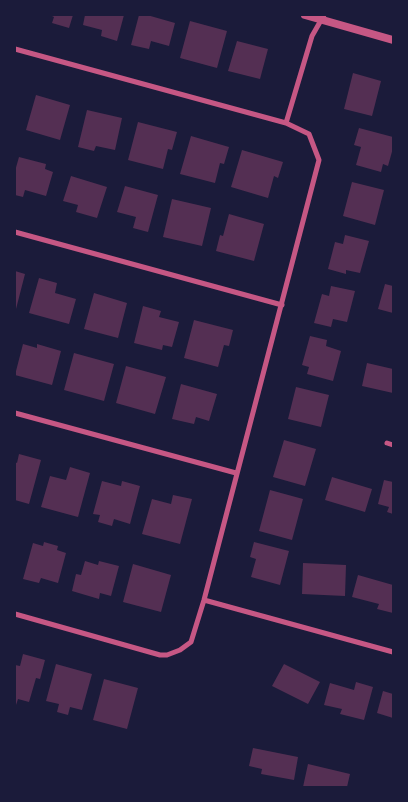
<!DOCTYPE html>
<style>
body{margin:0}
#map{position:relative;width:408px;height:802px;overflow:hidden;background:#1b1b3a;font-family:"Fira Sans",sans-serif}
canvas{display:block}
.frame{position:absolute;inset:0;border:16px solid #1b1b3a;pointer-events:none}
</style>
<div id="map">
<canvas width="408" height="802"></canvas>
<div class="frame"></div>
</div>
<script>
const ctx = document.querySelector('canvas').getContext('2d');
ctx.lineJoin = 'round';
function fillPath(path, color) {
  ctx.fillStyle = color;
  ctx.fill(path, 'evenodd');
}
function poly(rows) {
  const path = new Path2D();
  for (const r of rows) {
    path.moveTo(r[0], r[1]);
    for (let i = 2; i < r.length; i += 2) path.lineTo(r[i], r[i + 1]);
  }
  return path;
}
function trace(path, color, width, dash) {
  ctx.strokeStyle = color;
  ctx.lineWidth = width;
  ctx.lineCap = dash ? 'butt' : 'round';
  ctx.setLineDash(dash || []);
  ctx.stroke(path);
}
const building = poly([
 [50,15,73,15,69,28,52,23,54,17],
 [85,15,124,15,117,41,101,36,102,30,83,25],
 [139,15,147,15,175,23,169,46,151,41,149,49,131,45],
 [190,21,227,31,217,68,180,58],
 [237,41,268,49,260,79,228,71],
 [353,73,381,81,372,116,344,109],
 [36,95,70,105,60,140,26,130],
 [87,110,122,118,115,150,96,146,94,151,78,147],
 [138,122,177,132,172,150,168,149,163,169,128,160],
 [359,128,393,137,393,148,388,166,383,164,381,172,356,165,361,147,354,145],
 [191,136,229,147,224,164,220,163,215,183,180,174],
 [242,150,283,162,278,178,274,176,268,198,231,187],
 [19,157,46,164,45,169,53,172,46,196,25,190,23,197,15,195,15,171],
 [71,176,107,187,97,218,76,212,78,205,63,201],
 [352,182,384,190,375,225,343,216],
 [125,186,158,195,148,232,133,228,136,217,117,212],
 [172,199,211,208,202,246,163,237],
 [229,214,264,224,254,261,216,251,220,235,223,236],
 [345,235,369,241,360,273,346,270,346,274,328,269,335,242,343,244],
 [15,271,25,274,16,309,15,309],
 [39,278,57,283,55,293,76,299,69,324,29,313],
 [385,284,393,286,393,313,378,309],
 [331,286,355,291,347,322,333,319,331,327,314,323,322,294,329,296],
 [94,293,127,303,118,338,84,329],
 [143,306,161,311,159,317,179,322,172,347,163,345,162,350,134,343],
 [194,320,233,330,229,346,224,345,218,367,184,358],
 [310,336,327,340,326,346,341,351,333,381,307,374,309,367,302,365],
 [23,344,37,348,37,344,61,351,52,385,15,375],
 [74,353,114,364,104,401,64,390],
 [367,363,393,369,393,393,362,386],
 [126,366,166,377,155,414,116,403],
 [181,384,217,394,209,421,196,417,194,424,172,419],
 [296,387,329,395,321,427,288,419],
 [284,440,316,449,305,486,273,477],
 [19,454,41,460,29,504,15,500,15,462,17,463],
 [70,467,90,473,78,517,41,507,50,476,66,480],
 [332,477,372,489,365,512,325,500],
 [384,480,393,482,393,514,387,512,389,507,378,504],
 [102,481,121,486,122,481,140,486,130,524,114,519,112,526,98,522,100,515,93,514],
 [270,490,303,499,292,540,259,531],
 [173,495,192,499,180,544,142,534,152,499,171,504],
 [44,542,58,546,57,550,66,553,58,583,41,578,39,583,23,579,33,543,43,546],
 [254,542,289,551,280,585,251,577,256,559,250,557],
 [85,561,98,565,99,561,119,566,111,596,100,593,99,599,72,591,76,574,81,575],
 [303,563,346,565,345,596,302,594],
 [133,564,171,575,161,612,123,602],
 [358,575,393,585,393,613,377,609,379,604,352,597],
 [23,654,45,660,40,679,36,678,29,702,18,699,15,708,15,665,20,666],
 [56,664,92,674,82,710,70,707,68,715,57,712,59,704,46,701],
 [284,664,320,682,308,704,272,686],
 [104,679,138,688,127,729,93,720],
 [356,682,373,687,364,720,340,714,342,709,324,705,330,683,354,690],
 [383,691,393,694,393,718,377,713],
 [253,748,298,757,294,780,261,774,262,769,249,766],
 [308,764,350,774,347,787,303,787]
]);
const minor = poly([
 [15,49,286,123],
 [15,232,282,305],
 [15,413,236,473],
 [387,443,393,445],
 [204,600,393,652],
 [15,614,160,655,167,655,180,650,191,642,204,600,319,160,309,134,286,123,312,36,324,15]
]);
const tertiary = poly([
 [305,15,393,40]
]);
fillPath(building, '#542f53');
trace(minor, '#c65784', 5);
trace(tertiary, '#c65784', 8);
</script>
